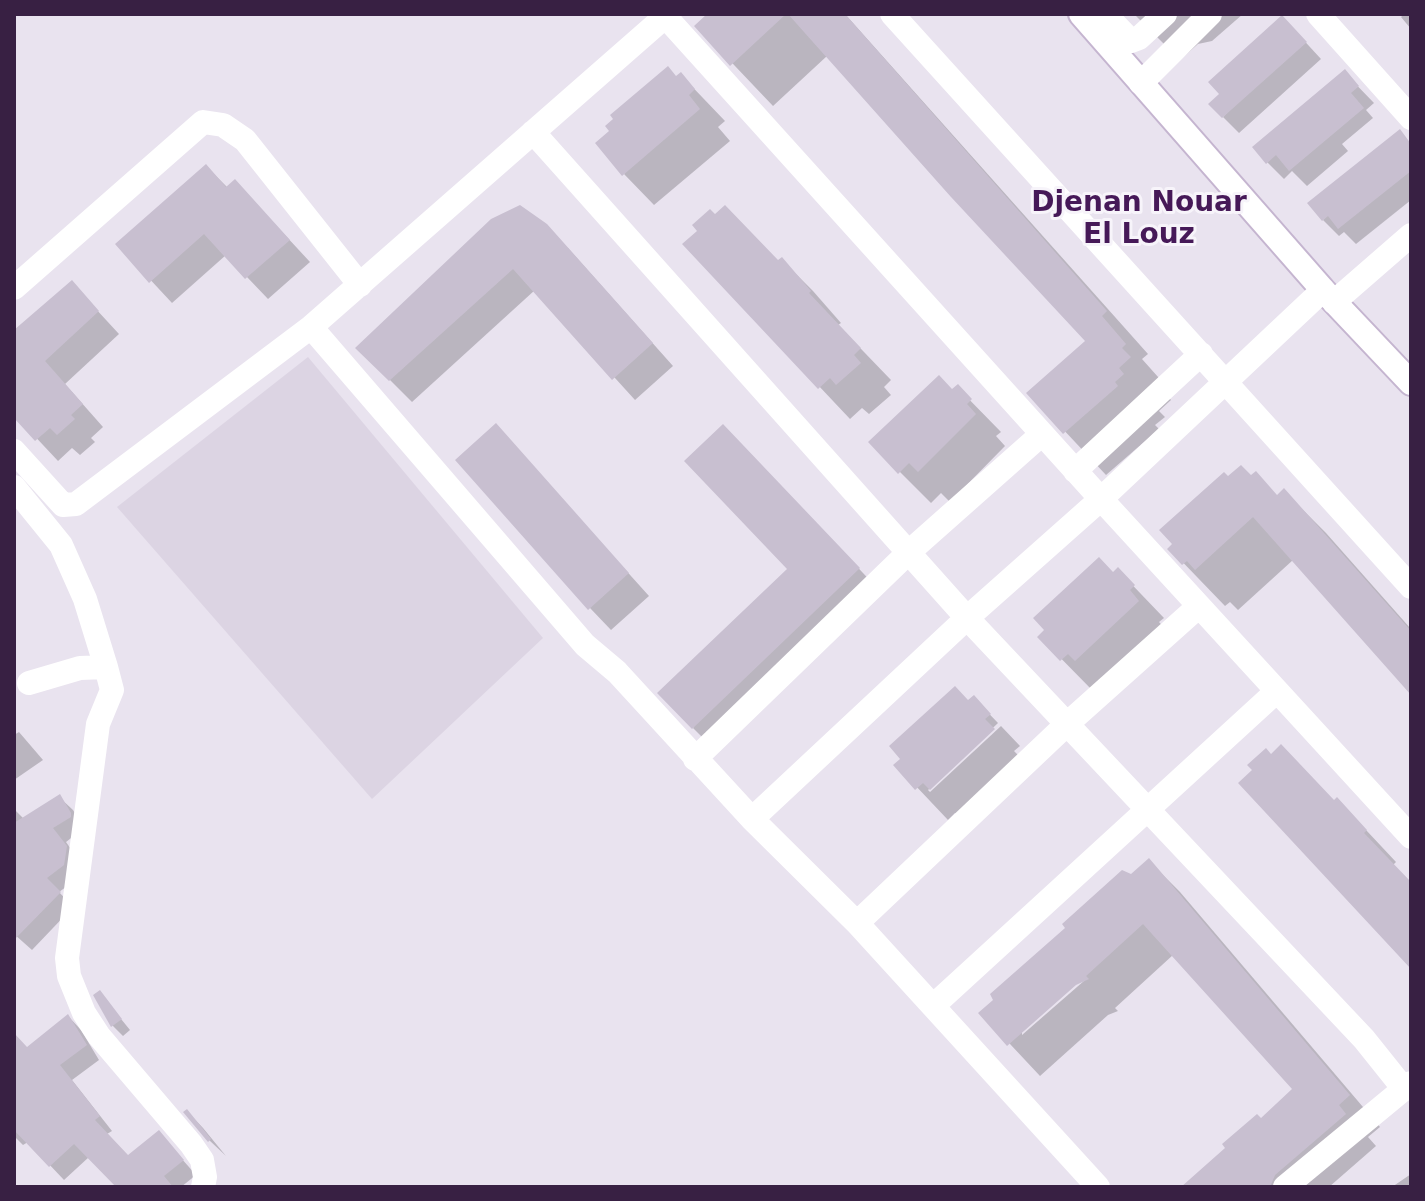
<!DOCTYPE html>
<style>
body{margin:0}
#map{position:relative;width:1425px;height:1201px;overflow:hidden;background:#e9e3ef;font-family:"DejaVu Sans",sans-serif}
canvas{display:block}
.frame{position:absolute;inset:0;border:16px solid #382043;pointer-events:none}
</style>
<div id="map">
<canvas width="1425" height="1201"></canvas>
<div class="frame"></div>
</div>
<script>
const ctx = document.querySelector('canvas').getContext('2d');
ctx.lineJoin = 'round';
function fillPath(path, color) {
  ctx.fillStyle = color;
  ctx.fill(path, 'evenodd');
}
function poly(rows) {
  const path = new Path2D();
  for (const r of rows) {
    path.moveTo(r[0], r[1]);
    for (let i = 2; i < r.length; i += 2) path.lineTo(r[i], r[i + 1]);
  }
  return path;
}
function trace(path, color, width, dash) {
  ctx.strokeStyle = color;
  ctx.lineWidth = width;
  ctx.lineCap = dash ? 'butt' : 'round';
  ctx.setLineDash(dash || []);
  ctx.stroke(path);
}
function label(font, color, halo, rows, align = 'center') {
  ctx.font = font + ' "DejaVu Sans",sans-serif';
  ctx.lineWidth = 6;
  ctx.setLineDash([]);
  ctx.textBaseline = 'middle';
  ctx.strokeStyle = halo;
  ctx.fillStyle = color;
  for (const [text, x, y, turn = 0] of rows) {
    ctx.save();
    ctx.translate(x, y);
    ctx.rotate((+turn || 0) * Math.PI / 180);
    ctx.textAlign = isNaN(turn) ? turn : align;
    if (halo) ctx.strokeText(text, 0, 0);
    ctx.fillText(text, 0, 0);
    ctx.restore();
  }
}
const built = poly([
 [308,357,543,638,372,799,117,507]
]);
const shadow = poly([
 [710,14,845,14,1148,354,1142,359,1167,387,1163,390,1171,400,1159,411,1165,417,1155,425,1159,429,1106,475,1029,393,1088,341,827,56,773,106,697,26],
 [1134,14,1243,14,1212,41,1198,44,1180,60],
 [1404,14,1411,14,1411,29,1401,17],
 [1298,34,1321,59,1239,133,1223,117],
 [1344,72,1374,103,1366,110,1373,118,1342,144,1348,151,1307,186,1292,171,1284,179,1267,162],
 [681,75,725,121,718,127,730,141,654,205,624,174],
 [1399,132,1411,144,1411,200,1356,244,1344,232,1339,236,1323,220],
 [206,166,228,188,235,181,310,262,268,299,226,255,172,303,118,245],
 [492,220,568,248,673,366,635,400,535,290,412,402,358,348],
 [685,244,779,263,782,260,813,291,841,323,838,325,891,380,884,387,891,395,869,414,862,408,850,419],
 [71,282,119,334,65,384,103,427,91,438,95,442,80,455,72,448,58,461,14,414,14,333],
 [957,387,1001,432,996,436,1005,446,950,502,941,493,931,503,871,443],
 [496,426,649,596,611,630,590,608],
 [745,448,880,591,714,749,693,728,790,569],
 [1284,491,1326,533,1411,629,1411,692,1293,560,1238,610,1230,602,1225,606,1170,549,1278,496],
 [1118,570,1164,618,1159,622,1169,633,1093,691,1040,637],
 [974,698,998,723,928,790,930,792,1001,726,1020,746,1014,751,1024,761,962,820,955,813,948,820,896,765],
 [19,732,43,760,14,780,14,735],
 [59,797,73,810,84,828,66,842,80,862,77,879,59,892,73,907,32,950,14,934,14,809,24,819],
 [1337,799,1396,862,1393,865,1408,881,1411,879,1411,967,1335,802],
 [1149,861,1180,892,1380,1127,1368,1137,1376,1146,1329,1187,1183,1187,1295,1090,1173,955,1115,1008,1118,1011,1108,1015,1040,1076,981,1013],
 [1083,977,1085,980,1022,1035,1022,1030],
 [100,993,130,1030,123,1036,113,1026,96,996],
 [68,1016,81,1030,99,1060,72,1080,112,1131,107,1134,128,1157,159,1133,196,1175,181,1187,117,1187,89,1157,64,1180,28,1142,23,1145,14,1136,14,1035,28,1049],
 [187,1111,203,1128,226,1156,209,1140],
 [1411,1174,1411,1187,1392,1187]
]);
const building = poly([
 [707,14,786,14,730,66,694,26],
 [788,14,845,14,1107,311,1102,316,1126,344,1122,348,1131,357,1119,368,1124,374,1115,382,1118,386,1063,434,1026,393,1085,341,951,197],
 [1282,15,1307,42,1222,118,1208,104,1219,94,1208,82],
 [668,66,676,76,681,72,695,89,689,95,700,109,622,176,595,143,609,131,605,126,613,119,610,115],
 [1345,69,1359,86,1351,93,1364,108,1289,171,1276,155,1266,164,1252,147],
 [1400,129,1411,144,1411,171,1338,229,1328,216,1322,221,1307,203],
 [206,164,226,187,235,179,290,240,245,279,204,234,149,283,115,244],
 [520,205,547,224,653,343,612,380,513,269,389,381,355,348,491,219],
 [725,205,778,260,782,257,811,291,809,293,861,348,854,355,861,363,836,385,830,378,818,389,682,244,697,231,692,225,710,209,715,214],
 [72,280,99,311,45,361,83,404,71,415,75,419,57,435,50,428,35,441,14,418,14,330],
 [939,375,952,389,958,384,972,399,967,404,976,414,918,472,909,463,898,474,868,442],
 [496,423,629,573,588,610,455,460],
 [723,424,860,568,692,729,657,693,787,569,684,461],
 [1241,465,1251,475,1256,471,1277,495,1284,488,1411,631,1411,695,1253,517,1195,570,1187,561,1182,565,1167,549,1172,544,1159,530,1224,472,1228,476],
 [1099,557,1113,572,1118,567,1135,585,1130,590,1139,601,1075,661,1068,654,1060,661,1037,637,1044,630,1033,618],
 [955,686,968,700,974,695,991,714,985,719,995,729,930,790,923,783,915,790,893,765,900,759,889,746],
 [1281,744,1334,800,1337,797,1367,830,1364,833,1411,882,1411,969,1238,783,1252,770,1247,765,1266,748,1271,754],
 [60,794,71,813,71,817,53,828,67,846,64,865,47,878,61,892,14,940,14,823],
 [1149,858,1350,1095,1339,1105,1346,1114,1275,1175,1270,1187,1181,1187,1225,1148,1222,1144,1257,1114,1261,1118,1292,1089,1143,924,1086,976,1089,979,1076,985,1007,1046,978,1013,993,1000,990,994,1065,928,1062,924,1122,870,1131,874],
 [100,990,122,1019,111,1027,93,995],
 [68,1014,87,1045,60,1065,100,1116,95,1120,128,1155,159,1130,184,1160,164,1176,173,1187,116,1187,74,1144,49,1167,14,1130,14,1033,27,1047],
 [187,1109,211,1139,208,1142,183,1112]
]);
const street = poly([
 [892,14,1411,587],
 [1105,14,1131,41,1139,38,1165,14],
 [1318,14,1411,118],
 [665,16,1101,499,1411,837],
 [1141,83,1210,14],
 [533,132,967,618,1364,1039,1404,1089],
 [14,288,203,122,223,125,245,140,360,285],
 [1334,302,1411,235],
 [311,327,585,645,617,672,752,819,967,618,1101,499,1323,290],
 [14,451,63,505,76,504,311,327,668,14],
 [1075,471,1201,354],
 [14,487,61,545,85,599,106,667],
 [29,683,80,668,106,667,112,690,98,724,67,958,69,976,84,1013,99,1036,191,1144,202,1160,205,1177,203,1187],
 [695,759,910,551,1042,434],
 [752,819,857,923,1098,1187],
 [857,923,1067,724,1199,606],
 [933,1006,1277,691],
 [1285,1187,1411,1083]
]);
const secondary = poly([
 [1081,14,1323,290,1411,383]
]);
const quarterNames = [
 ["Djenan Nouar",1139,204],
 ["El Louz",1139,236]
];
fillPath(built, '#dcd4e3');
fillPath(shadow, '#0003');
fillPath(building, '#c8bfd0');
trace(secondary, '#c5b5d0', 28);
trace(street, '#fff', 24);
trace(secondary, '#fff', 24);
label('bold 28px', '#461958', '#f7f4fa', quarterNames);
</script>
